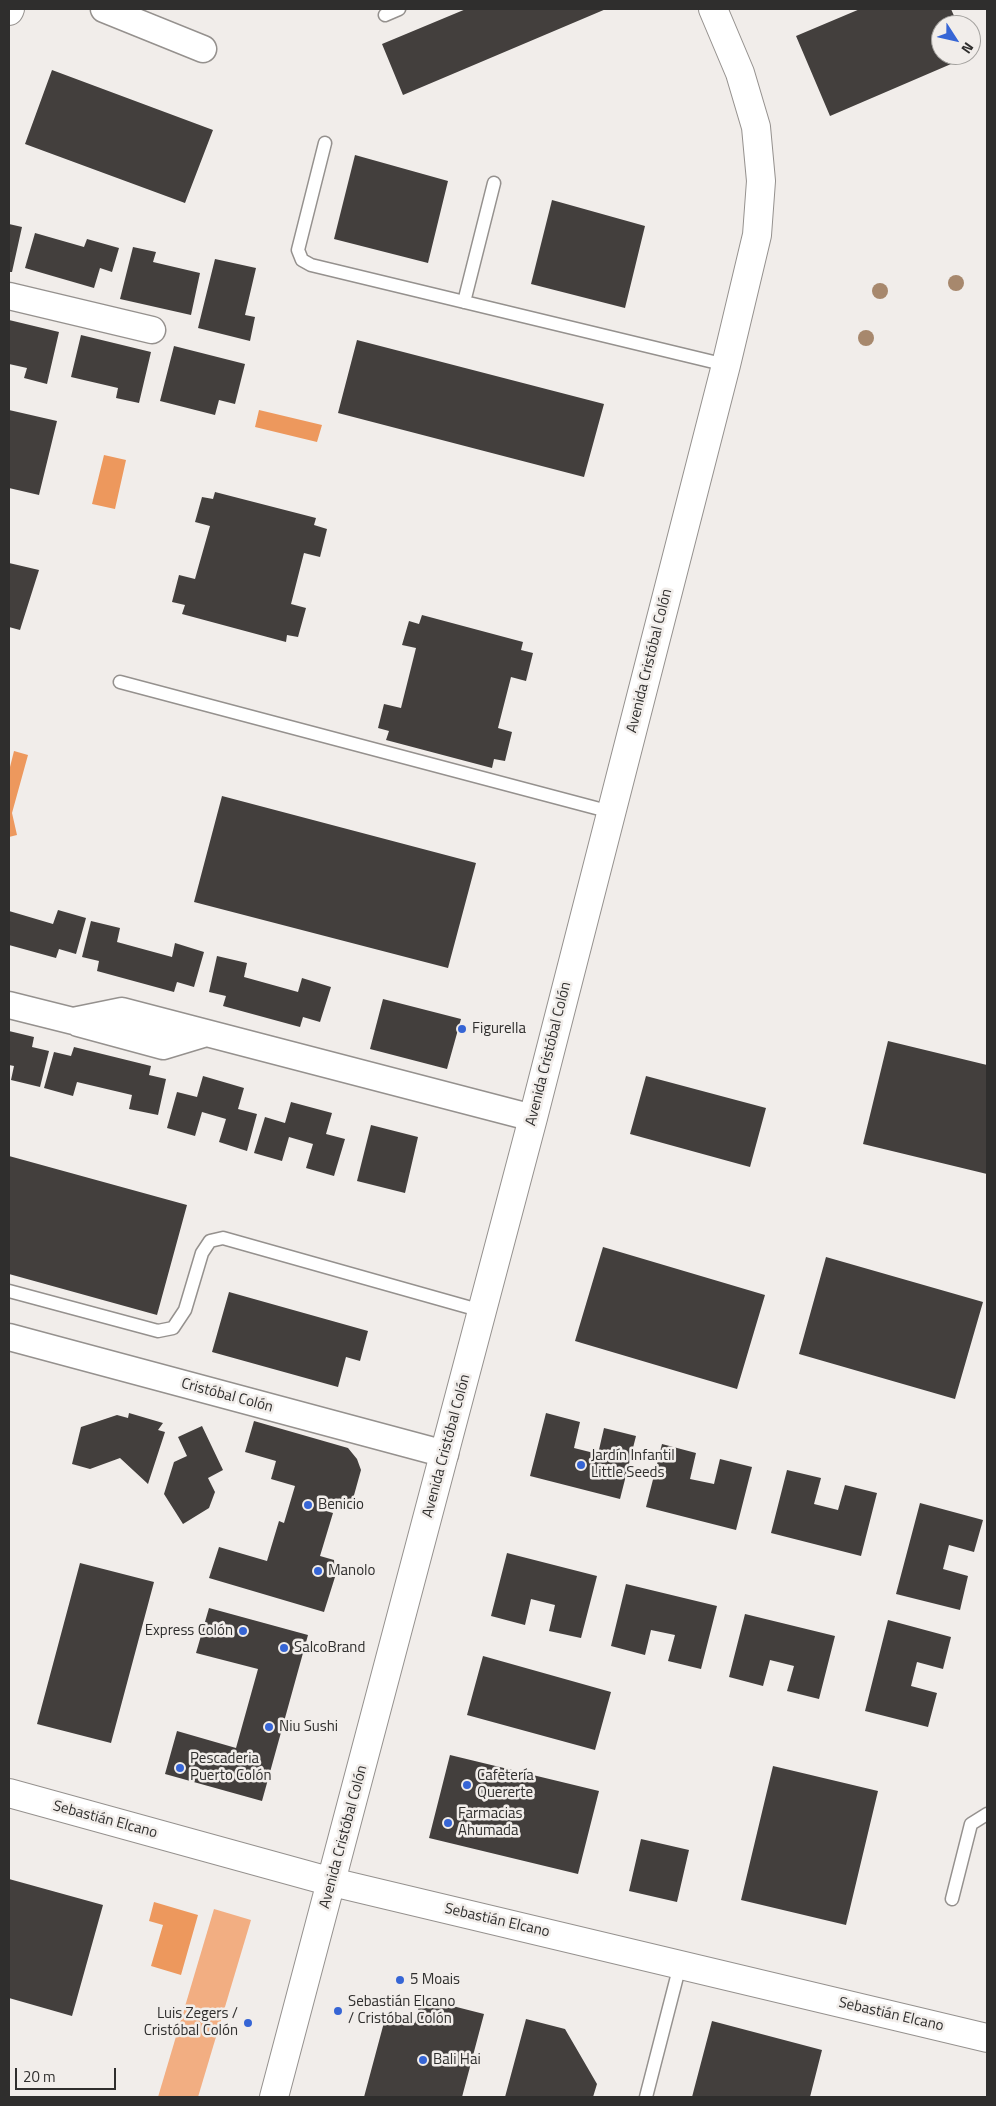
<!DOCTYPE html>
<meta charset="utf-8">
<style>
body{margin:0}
#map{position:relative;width:996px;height:2106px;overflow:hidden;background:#f1edea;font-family:"Titillium Web",sans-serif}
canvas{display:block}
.frame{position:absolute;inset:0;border:10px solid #2f2e2d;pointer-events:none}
.north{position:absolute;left:931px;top:15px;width:50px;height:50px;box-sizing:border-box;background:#f1edea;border:1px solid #a3a19e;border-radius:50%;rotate:125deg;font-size:14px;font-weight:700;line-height:20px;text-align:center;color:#2f2e2d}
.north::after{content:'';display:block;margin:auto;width:18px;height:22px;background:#3665d5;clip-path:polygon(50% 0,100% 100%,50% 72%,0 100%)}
.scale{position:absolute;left:15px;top:2068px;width:101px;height:22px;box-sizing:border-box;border:2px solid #2f2e2d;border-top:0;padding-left:6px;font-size:15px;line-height:18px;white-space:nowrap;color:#2f2e2d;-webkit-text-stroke:4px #f1edea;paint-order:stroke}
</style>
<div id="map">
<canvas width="996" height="2106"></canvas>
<div class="frame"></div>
<div class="north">N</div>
<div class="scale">20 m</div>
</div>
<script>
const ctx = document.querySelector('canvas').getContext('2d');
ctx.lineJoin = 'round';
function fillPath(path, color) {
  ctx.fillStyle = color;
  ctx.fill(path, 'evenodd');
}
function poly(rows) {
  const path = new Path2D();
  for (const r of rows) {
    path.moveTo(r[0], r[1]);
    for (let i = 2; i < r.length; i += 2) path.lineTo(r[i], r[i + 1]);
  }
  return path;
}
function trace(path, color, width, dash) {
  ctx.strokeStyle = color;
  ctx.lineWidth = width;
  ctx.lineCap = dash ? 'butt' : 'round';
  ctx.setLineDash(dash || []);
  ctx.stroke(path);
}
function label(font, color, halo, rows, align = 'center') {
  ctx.font = font + ' "Titillium Web",sans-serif';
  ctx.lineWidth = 5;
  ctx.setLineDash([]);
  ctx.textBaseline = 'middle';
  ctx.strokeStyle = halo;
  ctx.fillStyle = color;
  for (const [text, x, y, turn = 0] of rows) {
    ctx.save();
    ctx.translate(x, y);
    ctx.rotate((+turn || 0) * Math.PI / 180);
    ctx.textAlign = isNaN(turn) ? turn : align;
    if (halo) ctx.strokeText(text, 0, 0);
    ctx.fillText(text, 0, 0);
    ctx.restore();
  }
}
const green = poly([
 [214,1909,251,1920,198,2097,158,2097]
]);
const water = poly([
 [259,410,322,425,317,442,255,427],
 [104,455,126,460,115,509,92,504],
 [14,751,28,755,12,813,17,835,9,837,9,771],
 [154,1902,198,1915,181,1975,151,1966,163,1925,149,1921]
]);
const building = poly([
 [466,9,606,9,403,95,382,44],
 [860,9,951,9,958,25,941,25,941,55,972,55,830,116,796,36],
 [52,70,213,130,185,203,25,144],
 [355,155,448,181,428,263,334,239],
 [552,200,645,226,625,308,531,284],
 [9,224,22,227,12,272,9,272],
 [35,233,84,247,87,239,119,248,112,272,100,268,94,288,25,268],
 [133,247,156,252,153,262,200,273,191,315,120,299],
 [215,259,256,268,245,315,255,317,250,341,198,328],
 [9,320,59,332,47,384,24,378,27,368,9,364],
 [81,335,151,352,139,403,116,398,118,388,71,377],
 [357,340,604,404,584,477,338,413],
 [174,346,245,364,235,404,219,400,215,415,160,401],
 [9,410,57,421,39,495,9,488],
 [215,492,316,518,314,525,327,529,320,557,304,553,291,604,306,608,298,637,287,635,286,642,182,614,185,605,172,602,179,575,195,579,210,526,195,522,202,497,213,499],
 [9,563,39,570,20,630,9,627],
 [422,615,523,642,521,650,533,653,526,681,511,677,498,728,512,732,505,761,494,759,492,768,386,740,389,731,378,728,384,704,401,708,416,648,402,645,409,621,419,624],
 [222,796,476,863,448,968,194,902],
 [58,910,86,918,76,954,59,949,56,958,9,945,9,911,53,924],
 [91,921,120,928,117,942,172,957,175,943,204,952,194,987,177,982,174,992,97,971,99,961,82,957],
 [217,956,247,963,244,977,298,992,302,978,331,987,320,1022,303,1017,300,1027,223,1006,226,996,209,992],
 [383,999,461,1019,447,1069,370,1049],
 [9,1031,34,1037,32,1047,49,1051,40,1087,11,1080,14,1066,9,1065],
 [888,1041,987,1065,987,1174,863,1144],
 [74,1047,151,1066,149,1075,166,1079,158,1115,129,1109,132,1095,77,1082,73,1096,44,1088,54,1052,71,1056],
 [203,1076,244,1088,238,1109,257,1114,247,1151,219,1142,226,1119,202,1112,195,1136,167,1128,177,1092,197,1097],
 [646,1076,766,1108,750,1167,630,1134],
 [291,1102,332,1113,326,1134,345,1139,334,1176,306,1168,313,1144,289,1137,282,1161,254,1153,265,1117,285,1123],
 [371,1125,418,1137,405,1193,357,1181],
 [9,1156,187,1205,157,1315,9,1274],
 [603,1247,765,1295,737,1389,575,1341],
 [826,1257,983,1302,955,1399,799,1354],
 [229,1292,368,1331,360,1361,346,1357,338,1387,212,1352],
 [129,1413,163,1423,158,1430,165,1432,148,1484,120,1458,90,1469,72,1464,81,1427,117,1415,128,1418],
 [546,1413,580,1422,574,1448,598,1454,604,1428,636,1436,620,1499,530,1476],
 [254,1421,348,1448,357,1459,361,1470,351,1506,329,1500,326,1511,333,1513,320,1556,334,1560,335,1577,324,1612,209,1578,219,1547,267,1561,279,1521,284,1523,295,1486,271,1479,276,1461,245,1452],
 [202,1426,223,1470,208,1478,215,1492,209,1508,183,1524,164,1494,174,1462,187,1456,178,1437],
 [662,1444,696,1453,690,1479,714,1484,720,1459,752,1467,736,1530,646,1507],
 [787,1470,821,1478,814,1504,838,1510,845,1485,877,1493,861,1556,771,1533],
 [920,1503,983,1520,974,1552,949,1545,943,1569,968,1576,960,1610,896,1594],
 [507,1553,597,1576,581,1638,549,1631,555,1605,531,1599,525,1625,491,1616],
 [80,1563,154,1582,111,1743,37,1724],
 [626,1584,717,1606,701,1669,668,1661,675,1635,651,1630,645,1655,611,1646],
 [209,1608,308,1635,262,1801,165,1774,177,1731,236,1748,258,1669,196,1653],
 [745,1614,835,1636,819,1699,787,1691,794,1666,770,1660,763,1686,729,1677],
 [888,1620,951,1637,943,1669,917,1662,911,1686,937,1693,928,1727,865,1711],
 [483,1656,611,1692,595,1750,467,1715],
 [450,1755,599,1791,578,1874,429,1838],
 [773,1766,878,1791,846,1925,741,1900],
 [641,1839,689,1850,677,1902,629,1891],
 [9,1879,103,1905,72,2016,9,1998],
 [421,1998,484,2014,462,2097,364,2097,386,2015,415,2023],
 [526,2019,565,2029,597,2084,593,2097,505,2097],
 [712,2021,822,2050,810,2097,692,2097]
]);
const lane = poly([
 [385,15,399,9],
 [325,143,298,250,302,260,311,265,726,365],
 [464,302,494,183],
 [120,682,611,812],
 [9,1291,158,1331,173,1328,185,1310,202,1253,210,1241,223,1238,482,1311],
 [952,1899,971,1824,987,1814],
 [646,2097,680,1965]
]);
const street = poly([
 [104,9,203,49],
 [9,296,152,330],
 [9,1005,73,1021,122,1011,533,1118],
 [78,1023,163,1046,206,1033],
 [9,1337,445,1454]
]);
const secondary = poly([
 [9,11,10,9],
 [9,1793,332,1882,987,2038]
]);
const primary = poly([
 [274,2097,533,1118,726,365,757,235,761,181,756,127,740,73,713,9]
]);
const trees = [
 [956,283],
 [880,291],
 [866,338]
];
const markers = [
 [462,1029,5,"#3665d5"],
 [581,1465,5,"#3665d5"],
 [308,1505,5,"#3665d5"],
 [318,1571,5,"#3665d5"],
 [243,1631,5,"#3665d5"],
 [284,1648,5,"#3665d5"],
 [269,1727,5,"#3665d5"],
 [180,1768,5,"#3665d5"],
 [467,1785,5,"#3665d5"],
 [448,1823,5,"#3665d5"],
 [400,1980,5,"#3665d5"],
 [338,2011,5,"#3665d5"],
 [248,2023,5,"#3665d5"],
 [423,2060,5,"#3665d5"]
];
const streetNames = [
 ["Avenida Cristóbal Colón",650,661,-76],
 ["Avenida Cristóbal Colón",549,1054,-76],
 ["Cristóbal Colón",227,1396,15],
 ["Avenida Cristóbal Colón",447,1446,-75],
 ["Sebastián Elcano",105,1820,15],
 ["Avenida Cristóbal Colón",344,1837,-75],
 ["Sebastián Elcano",497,1921,13],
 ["Sebastián Elcano",891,2015,13]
];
const poiNames = [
 ["Figurella",472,1029],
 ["Jardín Infantil",591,1456],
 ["Little Seeds",591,1473],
 ["Benicio",318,1505],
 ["Manolo",328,1571],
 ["Express Colón",233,1631,"right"],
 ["SalcoBrand",294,1648],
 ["Niu Sushi",279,1727],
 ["Pescaderia",190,1759],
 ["Puerto Colón",190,1776],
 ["Cafetería",477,1776],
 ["Quererte",477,1793],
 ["Farmacias",458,1814],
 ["Ahumada",458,1831],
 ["5 Moais",410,1980],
 ["Sebastián Elcano",348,2002],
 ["/ Cristóbal Colón",348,2019],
 ["Luis Zegers /",238,2014,"right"],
 ["Cristóbal Colón",238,2031,"right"],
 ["Bali Hai",433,2060]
];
fillPath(green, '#f2ae82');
fillPath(water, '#ed985d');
fillPath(building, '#433f3d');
trace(lane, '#95918e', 15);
trace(street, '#95918e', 29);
trace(secondary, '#95918e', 30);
trace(primary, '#95918e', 30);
trace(lane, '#fff', 12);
trace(street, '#fff', 26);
trace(secondary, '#fff', 28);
trace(primary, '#fff', 28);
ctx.fillStyle = '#a7886d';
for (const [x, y] of trees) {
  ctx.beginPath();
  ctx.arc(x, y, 8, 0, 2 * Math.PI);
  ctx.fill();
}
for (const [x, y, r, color] of markers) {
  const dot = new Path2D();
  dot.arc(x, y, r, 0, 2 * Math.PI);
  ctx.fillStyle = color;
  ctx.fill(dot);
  trace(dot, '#f1edea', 2);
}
label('15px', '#2f2e2d', '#f1edea', streetNames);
label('15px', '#2f2e2d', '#f1edea', poiNames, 'left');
</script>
